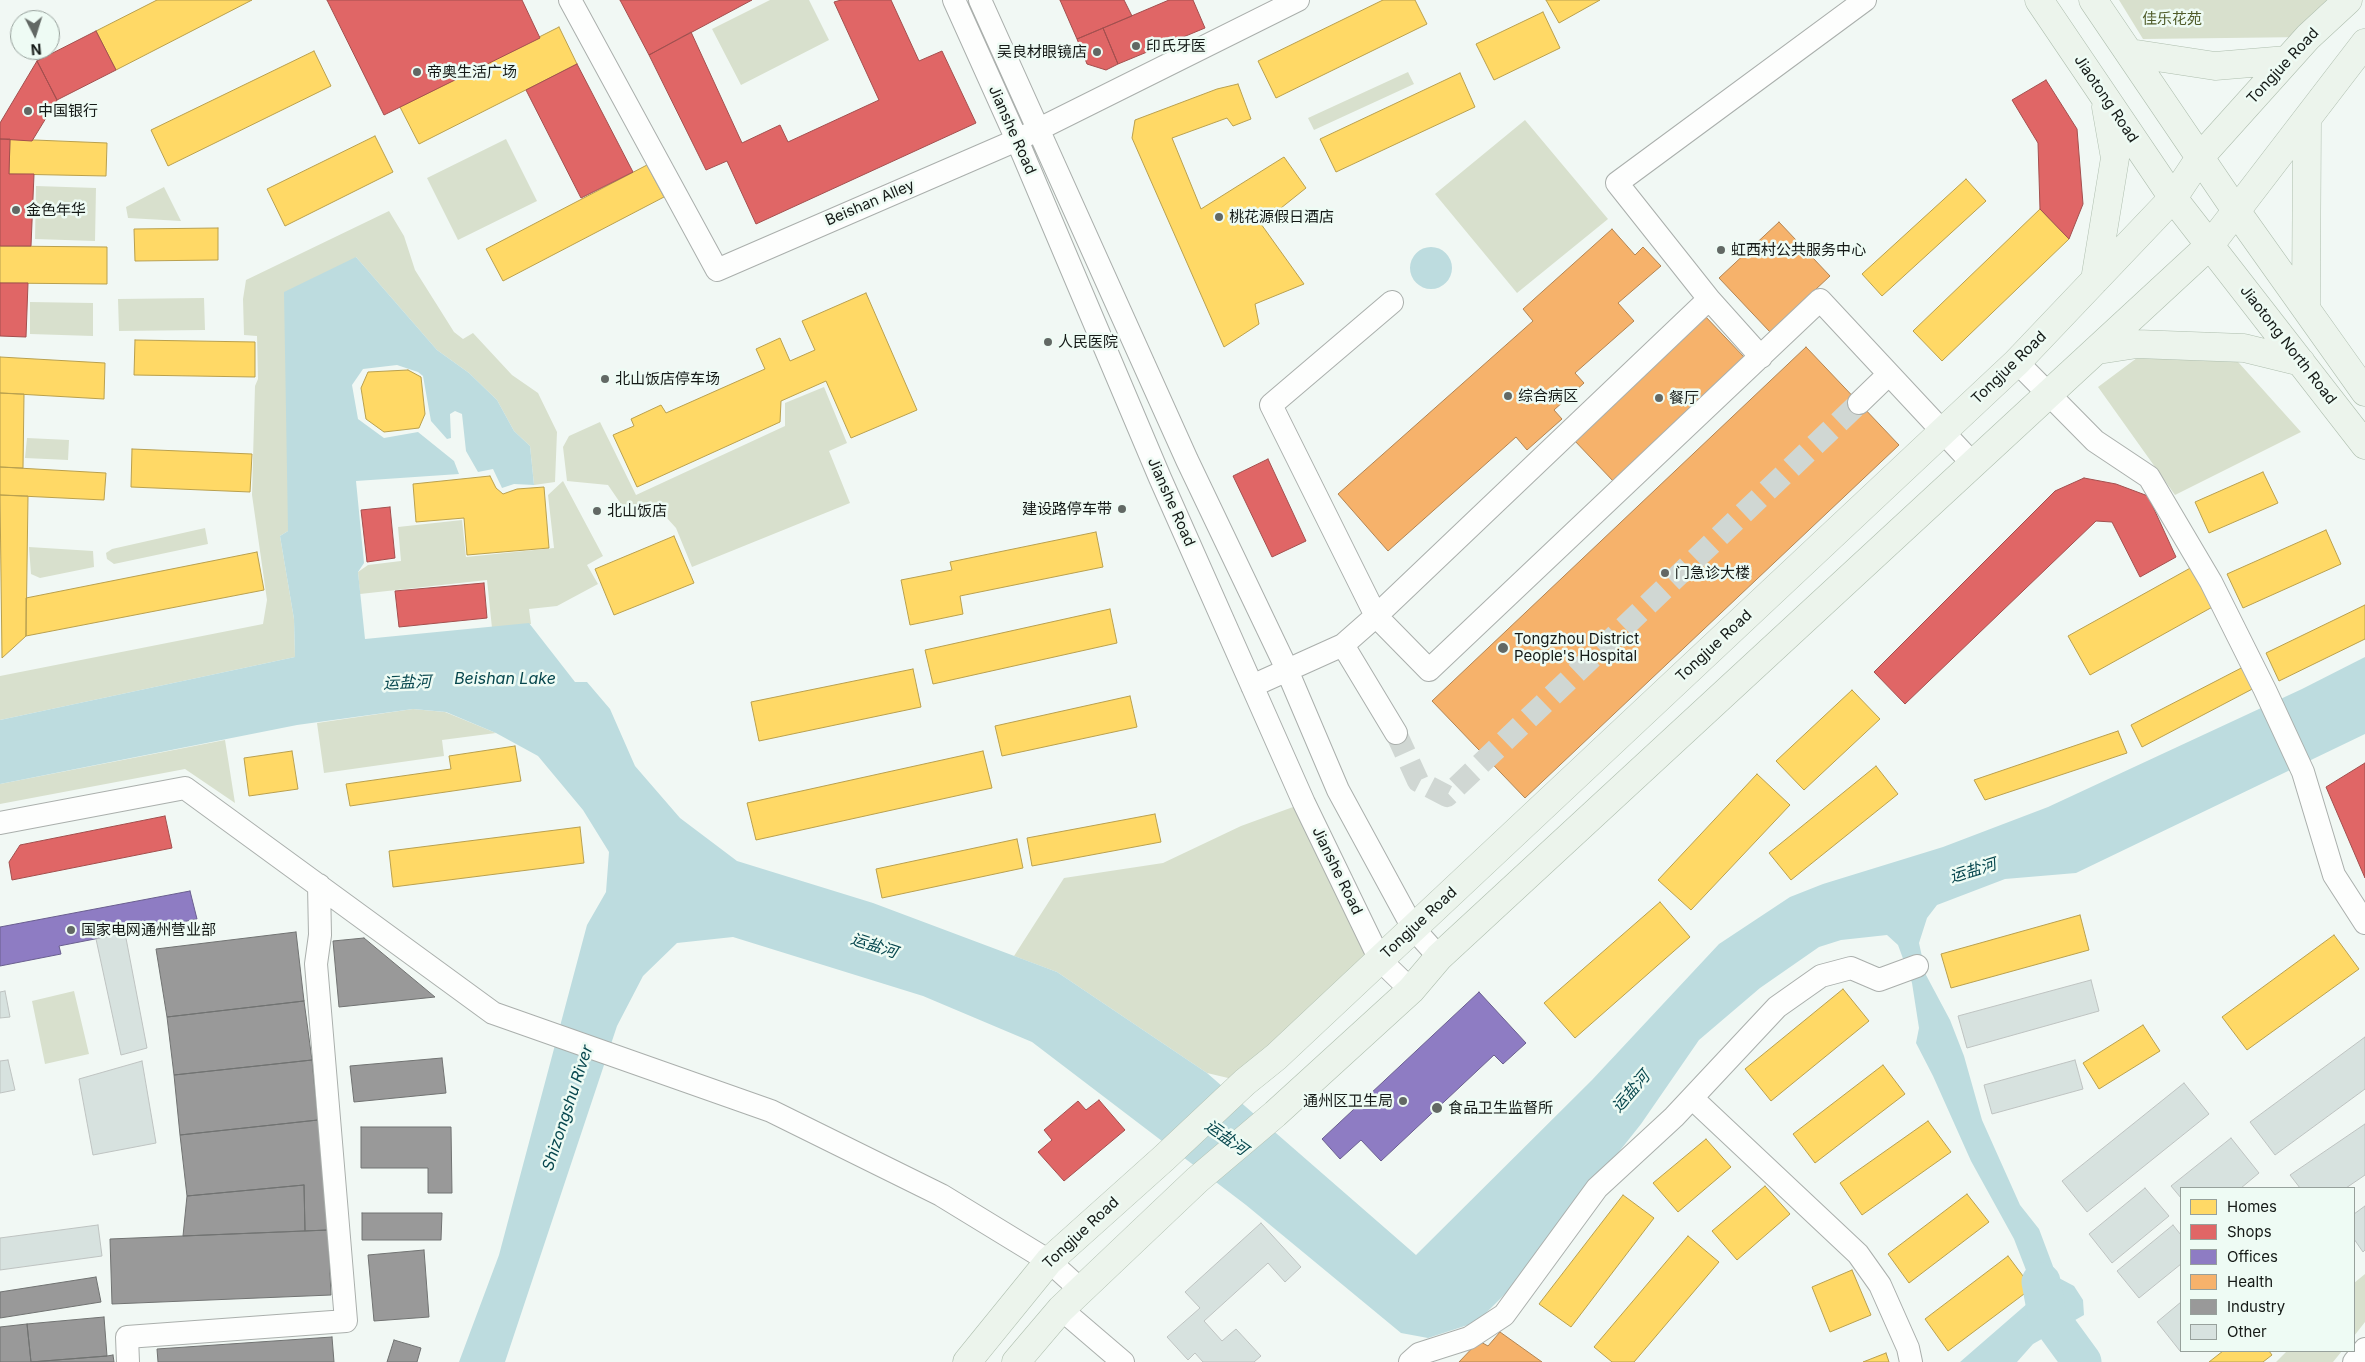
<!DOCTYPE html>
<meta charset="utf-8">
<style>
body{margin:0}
#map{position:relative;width:2365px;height:1362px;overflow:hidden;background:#f1f8f4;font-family:Inter,sans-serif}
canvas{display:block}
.legend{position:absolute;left:2180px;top:1187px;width:175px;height:165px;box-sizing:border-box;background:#eefbf4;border:1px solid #97a19c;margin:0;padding:6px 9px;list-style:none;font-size:15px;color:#151a17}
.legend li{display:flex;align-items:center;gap:10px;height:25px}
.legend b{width:25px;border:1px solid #97a19c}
.north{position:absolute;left:10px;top:10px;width:50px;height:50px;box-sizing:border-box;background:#eefbf4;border:1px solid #97a19c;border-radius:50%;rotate:175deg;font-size:14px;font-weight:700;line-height:20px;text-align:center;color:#151a17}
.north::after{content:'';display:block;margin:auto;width:18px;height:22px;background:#626864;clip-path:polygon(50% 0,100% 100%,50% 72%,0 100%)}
</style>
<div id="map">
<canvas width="2365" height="1362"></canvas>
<ul class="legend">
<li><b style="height:14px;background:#ffd966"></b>Homes</li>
<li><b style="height:14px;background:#e06666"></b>Shops</li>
<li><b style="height:14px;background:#8e7cc3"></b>Offices</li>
<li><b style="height:14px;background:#f6b26b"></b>Health</li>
<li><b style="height:14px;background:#999"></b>Industry</li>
<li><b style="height:14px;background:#d7e2df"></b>Other</li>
</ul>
<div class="north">N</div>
</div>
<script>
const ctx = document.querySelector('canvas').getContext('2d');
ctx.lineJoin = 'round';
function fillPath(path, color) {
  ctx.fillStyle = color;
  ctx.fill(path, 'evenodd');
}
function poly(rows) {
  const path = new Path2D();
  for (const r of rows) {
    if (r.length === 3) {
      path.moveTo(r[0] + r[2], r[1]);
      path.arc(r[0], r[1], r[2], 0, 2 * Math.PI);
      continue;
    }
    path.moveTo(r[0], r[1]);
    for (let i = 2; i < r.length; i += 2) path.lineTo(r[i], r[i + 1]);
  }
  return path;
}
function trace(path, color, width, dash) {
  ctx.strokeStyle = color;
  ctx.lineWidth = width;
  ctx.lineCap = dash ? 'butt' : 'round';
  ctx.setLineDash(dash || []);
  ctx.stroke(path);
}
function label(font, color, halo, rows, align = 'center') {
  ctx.font = font + ' Inter,"Noto Sans SC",sans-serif';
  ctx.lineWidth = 5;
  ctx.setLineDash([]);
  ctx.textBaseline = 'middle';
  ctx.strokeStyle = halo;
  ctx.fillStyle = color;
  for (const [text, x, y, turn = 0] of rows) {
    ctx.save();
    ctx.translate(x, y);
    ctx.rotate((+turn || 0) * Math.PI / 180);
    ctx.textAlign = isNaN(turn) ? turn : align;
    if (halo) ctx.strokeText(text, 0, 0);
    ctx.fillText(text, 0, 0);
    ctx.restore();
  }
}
const green = poly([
 [770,0,809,0,829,40,741,85,712,29],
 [2119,0,2348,0,2308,37,2143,39],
 [1408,72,1414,84,1314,130,1308,118],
 [1525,120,1608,219,1517,293,1435,194],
 [506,139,537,201,458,240,427,178],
 [36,186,96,188,95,241,35,239],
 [164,187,181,221,128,218,126,207],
 [389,211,404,236,415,270,454,332,463,339,473,333,512,375,538,393,557,432,555,482,534,485,530,446,514,431,497,400,469,373,437,350,356,257,288,531,280,536,294,619,295,657,0,720,0,676,263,624,267,600,252,495,255,386,258,379,257,336,244,335,243,299,246,280],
 [204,298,205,330,119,331,118,299],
 [30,302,93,303,93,336,30,334],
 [2157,343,2230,353,2301,432,2175,495,2098,387],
 [824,387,847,443,829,451,850,503,692,567,676,528,666,517,635,512,621,504,608,485,567,481,563,447,569,436,600,422,636,495,785,426,785,403],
 [27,438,69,440,68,460,25,458],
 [563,481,603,556,587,565,598,584,557,606,529,609,531,624,492,628,487,580,360,594,358,572,368,565,401,561,398,527,462,520,466,557,554,548,548,495],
 [205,528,208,544,114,564,107,559,106,553,112,549],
 [29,547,93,551,94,567,40,578,31,574],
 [413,709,445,712,496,733,442,740,444,756,324,773,317,723],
 [225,740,235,803,185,769,0,804,0,784],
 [1304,803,1380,960,1245,1082,1207,1073,1057,972,1014,956,1064,878,1163,863,1241,826],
 [74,991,89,1054,45,1064,32,1001],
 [2365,1274,2365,1322,2354,1336,2354,1283],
 [2287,1351,2342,1351,2333,1362,2276,1362]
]);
const water = poly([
 [1431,268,21],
 [356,257,437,350,469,373,497,400,514,431,530,446,534,485,514,484,502,488,493,469,478,472,466,451,462,414,455,411,450,414,451,438,447,439,431,421,423,376,418,372,397,365,363,369,352,385,358,419,384,438,418,432,454,461,459,474,356,481,364,563,358,572,365,639,529,623,575,682,587,682,610,709,635,766,680,818,737,861,873,903,1057,972,1207,1073,1416,1255,1592,1080,1719,944,1790,897,1823,884,1943,847,2048,807,2302,689,2365,657,2365,734,2076,873,2005,879,1937,905,1927,918,1919,943,1926,975,1950,1020,1964,1056,1982,1120,2020,1205,2039,1229,2057,1277,2074,1286,2083,1300,2084,1315,2033,1344,2017,1362,1960,1362,2036,1296,2014,1239,1971,1161,1933,1076,1916,1043,1919,1028,1912,983,1898,945,1887,935,1841,940,1819,947,1760,988,1699,1040,1641,1124,1510,1289,1477,1322,1428,1338,1401,1333,1246,1205,1032,1042,923,996,733,937,677,943,643,976,617,1026,505,1362,459,1362,499,1255,587,925,606,892,609,852,583,810,538,756,496,733,446,712,413,709,297,725,0,784,0,720,295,657,294,619,280,536,288,531,284,292]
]);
const homes = poly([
 [157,0,252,0,116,70,96,31,157,0],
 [1383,0,1415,0,1427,24,1276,98,1258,61,1383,0],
 [1546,0,1600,0,1559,23,1546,0],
 [1543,12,1560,48,1494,80,1476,44,1543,12],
 [559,27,577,64,419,144,400,107,559,27],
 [314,51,331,86,168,166,151,130,314,51],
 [1460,73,1475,107,1336,172,1320,139,1460,73],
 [1238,84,1251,119,1233,126,1227,118,1172,138,1201,209,1284,157,1306,188,1261,224,1304,284,1255,304,1259,324,1224,347,1132,138,1135,120,1217,89,1238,84],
 [375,136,393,172,285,226,267,189,375,136],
 [10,139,107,143,106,176,9,174,10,139],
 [647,165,664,197,503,281,486,249,647,165],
 [1966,179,1986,201,1882,296,1862,274,1966,179],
 [2040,209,2069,239,1942,361,1913,331,2040,209],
 [218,228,218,260,135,261,134,229,218,228],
 [0,246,107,247,107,284,0,283,0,246],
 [866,293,917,410,851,438,826,381,781,401,780,422,637,487,613,435,634,426,631,419,661,405,666,413,765,369,756,349,780,338,790,361,815,350,802,321,866,293],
 [135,340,255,342,255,377,134,375,135,340],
 [0,357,105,363,104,399,0,393,0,357],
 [408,370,421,377,425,414,419,428,384,432,366,419,361,388,368,372,408,370],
 [0,393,24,394,23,468,0,467,0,393],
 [132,449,252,454,250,492,131,487,132,449],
 [0,467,106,473,104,500,0,495,0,467],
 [2263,472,2278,503,2209,533,2195,502,2263,472],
 [490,476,496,488,503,494,517,489,544,487,549,548,467,555,464,518,416,522,413,484,490,476],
 [0,495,28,496,26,636,2,658,0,495],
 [2326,530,2341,564,2243,608,2227,574,2326,530],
 [1096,532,1103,567,960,596,963,614,910,625,901,580,952,570,950,562,1096,532],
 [674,536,694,583,614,615,595,569,674,536],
 [257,552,264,590,26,636,26,598,257,552],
 [2194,566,2216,605,2090,675,2068,636,2194,566],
 [2365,605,2365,639,2279,681,2266,653,2365,605],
 [1110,609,1117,643,933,684,925,650,1110,609],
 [2249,664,2260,685,2142,747,2131,725,2249,664],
 [913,669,921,707,759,741,751,702,913,669],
 [1852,690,1880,719,1804,790,1776,761,1852,690],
 [1130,696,1137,727,1002,756,995,726,1130,696],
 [2118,731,2127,753,1985,800,1974,780,2118,731],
 [515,746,521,781,350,806,346,784,451,769,449,756,515,746],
 [292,751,298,789,249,796,244,758,292,751],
 [983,751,992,788,756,840,747,803,983,751],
 [1876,766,1898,794,1791,880,1769,853,1876,766],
 [1757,774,1790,805,1691,910,1658,880,1757,774],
 [1155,814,1161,842,1032,866,1027,838,1155,814],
 [580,827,584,863,393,887,389,851,580,827],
 [1017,839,1023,868,882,898,876,869,1017,839],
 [1660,902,1690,937,1575,1038,1544,1003,1660,902],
 [2080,915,2089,950,1951,988,1941,954,2080,915],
 [2334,935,2359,969,2247,1050,2222,1017,2334,935],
 [1843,989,1869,1021,1771,1101,1745,1069,1843,989],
 [2143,1025,2160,1051,2099,1089,2083,1063,2143,1025],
 [1883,1065,1905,1094,1815,1163,1793,1134,1883,1065],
 [1928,1121,1951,1152,1862,1215,1840,1183,1928,1121],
 [1706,1139,1731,1167,1678,1212,1653,1183,1706,1139],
 [1765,1186,1790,1214,1737,1260,1712,1231,1765,1186],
 [1967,1194,1989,1222,1909,1283,1888,1254,1967,1194],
 [1623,1195,1654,1218,1571,1327,1539,1304,1623,1195],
 [1688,1236,1719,1262,1634,1362,1612,1362,1594,1347,1688,1236],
 [2008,1256,2032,1288,1948,1351,1925,1319,2008,1256],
 [1852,1270,1871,1315,1830,1332,1812,1287,1852,1270],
 [2223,1351,2269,1351,2272,1355,2263,1362,2209,1362,2223,1351],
 [1886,1353,1889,1362,1863,1362,1886,1353]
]);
const shops = poly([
 [327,0,522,0,540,38,384,115,327,0],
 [620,0,752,0,649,55,620,0],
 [841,0,891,0,919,61,942,51,976,123,756,224,727,161,706,170,649,55,691,32,742,143,780,125,788,142,879,100,834,2,841,0],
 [1060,0,1124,0,1132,16,1077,39,1060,0],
 [1169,0,1193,0,1205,28,1118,64,1103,28,1169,0],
 [1103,28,1118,64,1106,70,1087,64,1077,39,1103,28],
 [96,31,116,70,57,100,37,61,96,31],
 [37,61,57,100,32,141,0,139,0,123,37,61],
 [577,64,633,172,581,198,526,90,577,64],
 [2046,80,2077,129,2083,204,2069,239,2040,209,2038,143,2012,100,2046,80],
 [0,139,10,139,9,174,34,174,31,246,0,246,0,139],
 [0,283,28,283,26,337,0,336,0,283],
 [1268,459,1306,541,1272,557,1233,476,1268,459],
 [2084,478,2116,484,2148,496,2176,557,2140,577,2112,522,2096,521,1905,704,1874,672,2055,491,2084,478],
 [390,507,395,558,367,562,361,510,390,507],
 [484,583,487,618,399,627,395,591,484,583],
 [2365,763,2365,878,2326,787,2365,763],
 [165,816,172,848,12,880,9,862,20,845,165,816],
 [1099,1100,1125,1130,1064,1181,1038,1152,1052,1140,1044,1130,1078,1101,1086,1110,1099,1100]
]);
const offices = poly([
 [190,891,197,919,59,946,61,954,0,966,0,927,190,891],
 [1479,992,1526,1043,1503,1064,1494,1055,1381,1161,1361,1140,1340,1159,1322,1139,1479,992]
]);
const health = poly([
 [1779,222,1830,276,1770,332,1719,278,1779,222],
 [1612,229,1635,255,1643,247,1661,266,1618,303,1634,321,1575,373,1584,383,1554,410,1562,419,1527,450,1516,437,1388,551,1338,494,1533,321,1523,309,1612,229],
 [1704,315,1745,358,1614,482,1573,439,1704,315],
 [1806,347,1899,445,1525,798,1432,701,1806,347],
 [1500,1332,1542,1362,1459,1362,1479,1341,1488,1346,1500,1332]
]);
const industry = poly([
 [296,932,304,1001,167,1017,156,949,296,932],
 [364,938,435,997,339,1007,333,941,364,938],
 [304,1001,312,1060,174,1075,167,1017,304,1001],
 [442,1058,446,1093,354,1102,350,1066,442,1058],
 [312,1060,318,1120,180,1135,174,1075,312,1060],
 [318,1120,328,1230,305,1231,304,1185,187,1196,180,1135,318,1120],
 [361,1127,451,1127,452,1193,428,1193,428,1168,361,1168,361,1127],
 [304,1185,305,1231,183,1236,187,1196,304,1185],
 [362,1213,442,1213,441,1240,362,1240,362,1213],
 [328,1230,331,1295,112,1304,110,1239,328,1230],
 [424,1250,429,1317,374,1321,368,1255,424,1250],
 [96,1277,101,1302,0,1318,0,1292,96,1277],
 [104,1317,107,1356,31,1362,27,1324,104,1317],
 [27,1324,31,1362,0,1362,0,1327,27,1324],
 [332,1337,334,1362,158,1362,157,1349,332,1337],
 [394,1340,421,1348,417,1362,387,1362,394,1340],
 [113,1355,114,1362,31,1362,107,1356,113,1355]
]);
const river = poly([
 [2041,1282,2047,1314,2082,1362]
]);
const building = poly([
 [125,933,147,1048,121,1055,96,939,125,933],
 [2091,980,2099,1011,1967,1048,1958,1016,2091,980],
 [5,991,10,1017,0,1018,0,992,5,991],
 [2365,1037,2365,1089,2275,1155,2250,1122,2365,1037],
 [8,1060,15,1090,0,1093,0,1061,8,1060],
 [2075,1060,2083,1089,1992,1114,1984,1085,2075,1060],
 [142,1061,156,1143,93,1155,79,1079,142,1061],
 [2184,1083,2209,1114,2087,1212,2062,1181,2184,1083],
 [2365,1124,2365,1175,2346,1188,2300,1188,2290,1175,2365,1124],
 [2231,1138,2259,1173,2241,1188,2181,1188,2181,1198,2171,1186,2231,1138],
 [2145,1188,2169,1216,2112,1263,2089,1234,2145,1188],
 [2365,1206,2365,1250,2363,1252,2354,1239,2354,1214,2365,1206],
 [1261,1223,1301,1267,1285,1282,1268,1263,1204,1321,1222,1341,1236,1329,1261,1356,1254,1362,1203,1362,1195,1353,1188,1360,1167,1337,1200,1308,1185,1292,1261,1223],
 [98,1225,102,1256,0,1270,0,1238,98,1225],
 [2173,1225,2181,1235,2181,1264,2139,1298,2117,1271,2173,1225],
 [2181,1302,2181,1350,2180,1351,2157,1322,2181,1302]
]);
const minorTunnel = poly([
 [1396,733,1418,781,1447,796,1859,403]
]);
const minor = poly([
 [570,0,717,270,1017,140,1298,0],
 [954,0,1017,140,1160,478,1304,803,1380,960,1411,990],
 [980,0,1187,460,1284,663,1338,790,1413,928,1439,957],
 [1709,299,1761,357],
 [1392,302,1271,405,1376,616,1709,299,1617,183,1865,0],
 [2017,362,2095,441,2149,477,2211,582,2265,690,2303,772,2334,875,2365,923],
 [1859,403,1889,374],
 [1343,645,1396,733],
 [1252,686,1343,645,1376,616,1429,670,1820,300,1973,464],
 [0,823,185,788,493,1013,771,1111,941,1195,1049,1261,1081,1290],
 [1692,1098,1858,1254,1880,1285,1908,1348,1911,1362],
 [1061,1309,1123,1362],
 [128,1362,127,1337,346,1321,316,964,320,935,319,885],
 [1410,1362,1419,1354,1469,1338,1504,1315,1597,1188,1674,1117,1777,1007,1821,976,1851,968,1879,980,1917,966],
 [2354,1362,2365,1349]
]);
const major = poly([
 [2039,0,2173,198,2365,445],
 [2093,0,2237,212,2365,392],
 [2130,53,2215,66,2287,60],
 [2095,280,2115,158,2106,107],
 [2306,309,2307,119],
 [2098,350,2137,344,2244,348,2301,362],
 [967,1362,1049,1261,1164,1158,1245,1082,1276,1057,2017,362,2173,198,2201,156,2308,37,2348,0],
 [1016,1362,1061,1309,1197,1180,1275,1114,1411,990,1439,957,2210,245,2365,43]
]);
const markers = [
 [1136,46,5,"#626864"],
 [1097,52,5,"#626864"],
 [417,72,5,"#626864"],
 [28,111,5,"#626864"],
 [16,210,5,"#626864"],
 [1219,217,5,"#626864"],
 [1721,250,5,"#626864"],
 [1048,342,5,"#626864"],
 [605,379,5,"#626864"],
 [1508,396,5,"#626864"],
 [1659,398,5,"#626864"],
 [1122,509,5,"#626864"],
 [597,511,5,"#626864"],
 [1665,573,5,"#626864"],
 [1503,648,6,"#626864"],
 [71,930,5,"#626864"],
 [1403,1101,5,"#626864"],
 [1437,1108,6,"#626864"]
];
const parkNames = [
 ["佳乐花苑",2172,19]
];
const poiNames = [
 ["印氏牙医",1146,46],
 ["吴良材眼镜店",1087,52,"right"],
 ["帝奥生活广场",427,72],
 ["中国银行",38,111],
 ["金色年华",26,210],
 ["桃花源假日酒店",1229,217],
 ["虹西村公共服务中心",1731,250],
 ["人民医院",1058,342],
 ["北山饭店停车场",615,379],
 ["综合病区",1518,396],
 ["餐厅",1669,398],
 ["建设路停车带",1112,509,"right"],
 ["北山饭店",607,511],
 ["门急诊大楼",1675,573],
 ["Tongzhou District",1514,639],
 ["People's Hospital",1514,656],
 ["国家电网通州营业部",81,930],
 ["通州区卫生局",1393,1101,"right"],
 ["食品卫生监督所",1448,1108]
];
const streetNames = [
 ["Tongjue Road",2283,66,-47],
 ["Jiaotong Road",2106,99,56],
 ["Jianshe Road",1012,130,66],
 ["Beishan Alley",870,203,-23],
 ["Jiaotong North Road",2288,345,52],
 ["Tongjue Road",2009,368,-44],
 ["Jianshe Road",1171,502,66],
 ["Tongjue Road",1714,646,-43],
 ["Jianshe Road",1337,871,64],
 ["Tongjue Road",1419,923,-43],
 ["Tongjue Road",1081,1233,-43]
];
const waterNames = [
 ["Beishan Lake",505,679],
 ["运盐河",407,683,-2],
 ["运盐河",1973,871,-17],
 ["运盐河",874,946,18],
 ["运盐河",1631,1092,-49],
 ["Shizongshu River",568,1108,-72],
 ["运盐河",1226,1138,36]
];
fillPath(green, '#d8e0cd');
fillPath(water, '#bddcdf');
fillPath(homes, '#ffd966');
trace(homes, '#b9a04e', 1);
fillPath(shops, '#e06666');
trace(shops, '#a34f4e', 1);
fillPath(offices, '#8e7cc3');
trace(offices, '#6a5f8f', 1);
fillPath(health, '#f6b26b');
trace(health, '#b28452', 1);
fillPath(industry, '#999');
trace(industry, '#717372', 1);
trace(river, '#bddcdf', 39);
fillPath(building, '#d7e2df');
trace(building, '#bec3c1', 1);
trace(minorTunnel, '#d0d7d3', 22, [22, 11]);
trace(minor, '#aaafac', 24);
trace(major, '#aebeae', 29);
trace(minor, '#fdfefd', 22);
trace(major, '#ecf4ec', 28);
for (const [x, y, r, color] of markers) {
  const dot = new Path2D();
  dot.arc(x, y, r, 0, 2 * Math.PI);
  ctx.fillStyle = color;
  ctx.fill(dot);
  trace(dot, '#eefbf4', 2);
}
label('15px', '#505c2a', '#eefbf4', parkNames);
label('15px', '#151a17', '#eefbf4', poiNames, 'left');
label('15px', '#151a17', '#eefbf4', streetNames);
label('italic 16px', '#07474e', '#eefbf4', waterNames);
</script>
